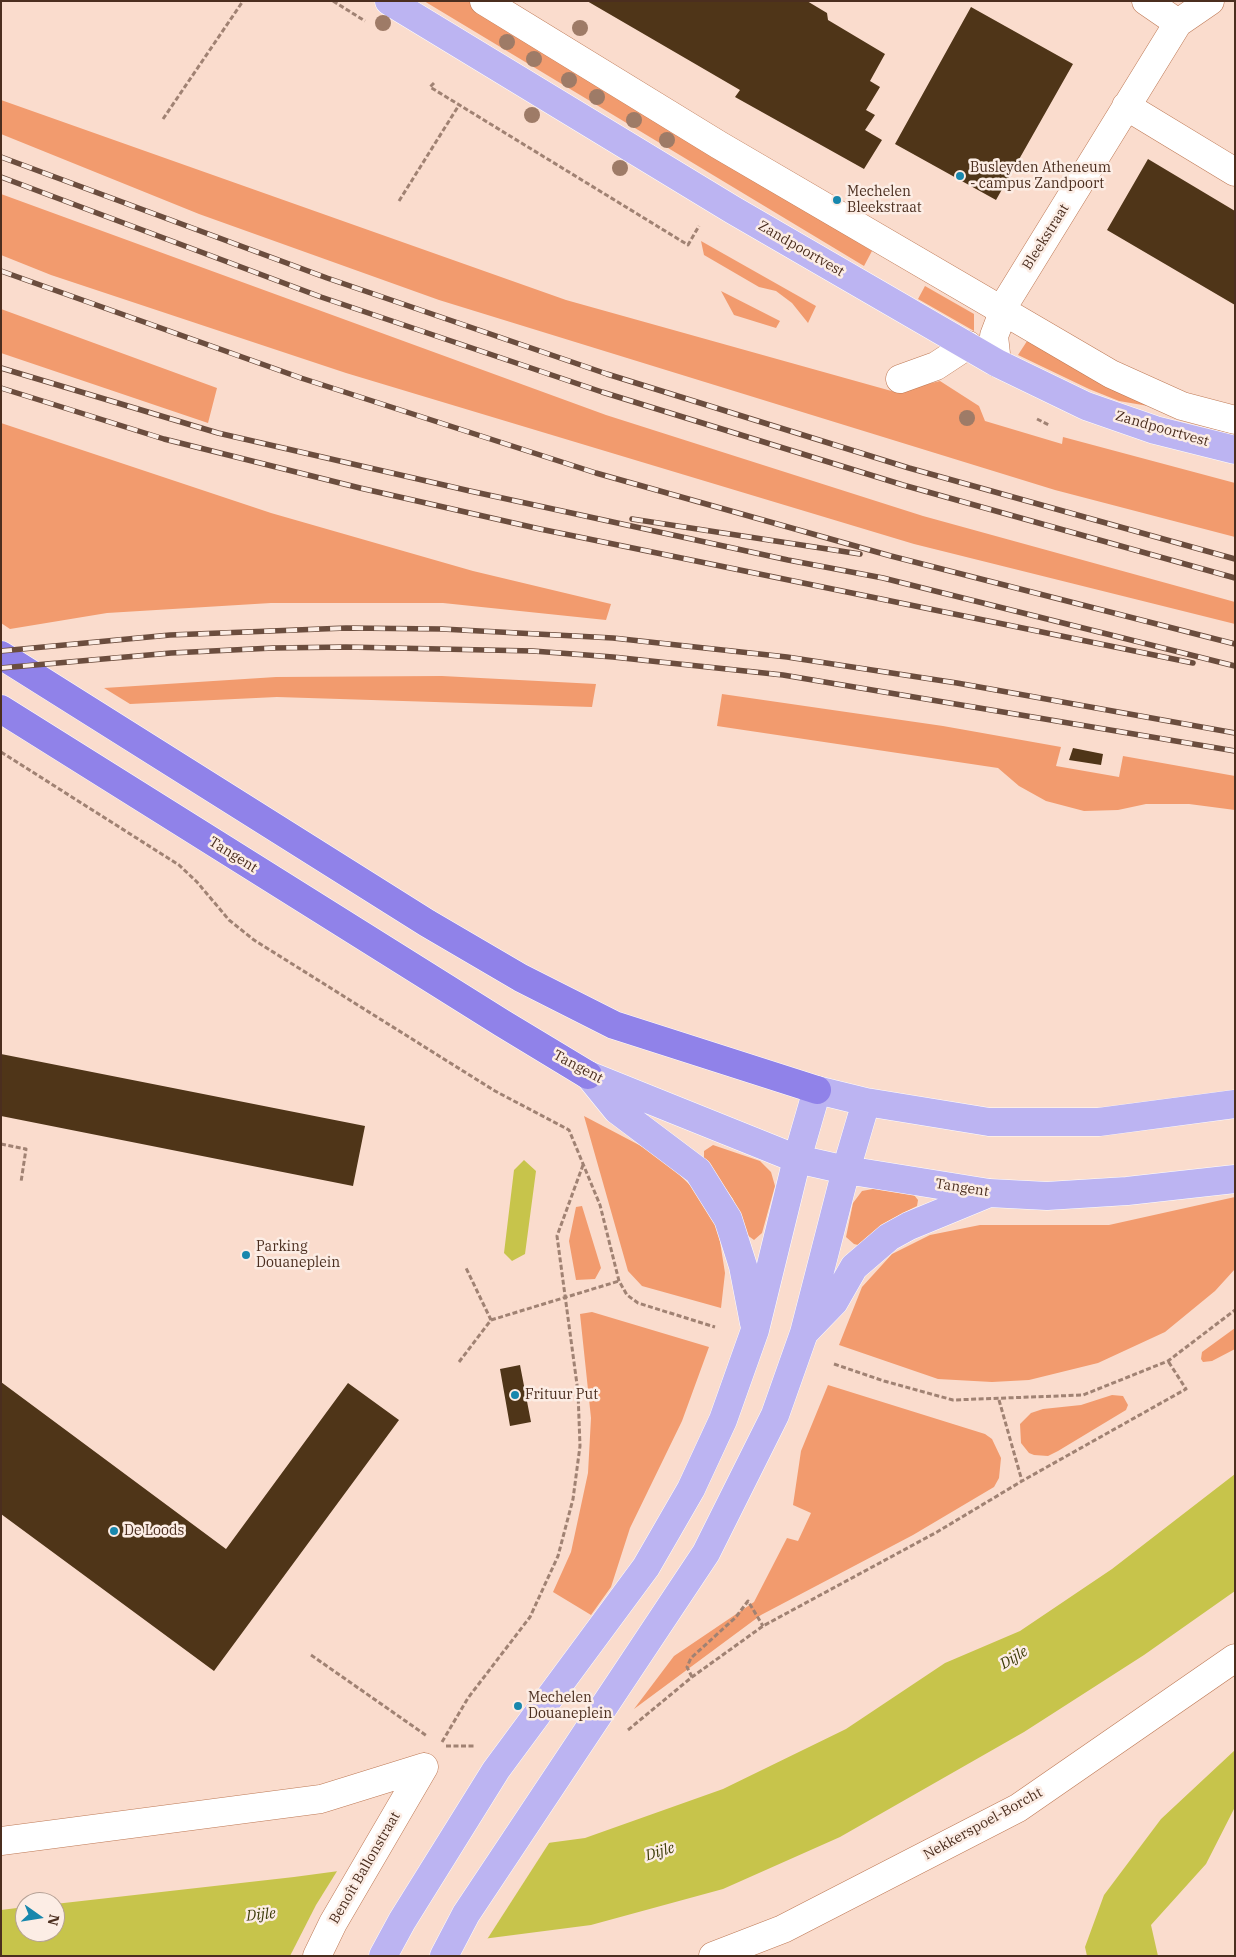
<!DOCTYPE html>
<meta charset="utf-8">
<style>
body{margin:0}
#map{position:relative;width:1236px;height:1957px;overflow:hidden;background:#fadccd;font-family:"IBM Plex Serif",serif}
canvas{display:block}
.frame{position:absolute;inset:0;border:2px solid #4b2e1f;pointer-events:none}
.north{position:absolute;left:15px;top:1892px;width:50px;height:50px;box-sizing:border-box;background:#fcede5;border:1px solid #b5a196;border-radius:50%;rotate:103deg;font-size:14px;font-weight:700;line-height:20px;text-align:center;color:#4b2e1f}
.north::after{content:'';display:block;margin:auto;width:18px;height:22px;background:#1887ad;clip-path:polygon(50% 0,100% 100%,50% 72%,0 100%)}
</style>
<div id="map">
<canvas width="1236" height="1957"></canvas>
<div class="frame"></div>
<div class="north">N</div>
</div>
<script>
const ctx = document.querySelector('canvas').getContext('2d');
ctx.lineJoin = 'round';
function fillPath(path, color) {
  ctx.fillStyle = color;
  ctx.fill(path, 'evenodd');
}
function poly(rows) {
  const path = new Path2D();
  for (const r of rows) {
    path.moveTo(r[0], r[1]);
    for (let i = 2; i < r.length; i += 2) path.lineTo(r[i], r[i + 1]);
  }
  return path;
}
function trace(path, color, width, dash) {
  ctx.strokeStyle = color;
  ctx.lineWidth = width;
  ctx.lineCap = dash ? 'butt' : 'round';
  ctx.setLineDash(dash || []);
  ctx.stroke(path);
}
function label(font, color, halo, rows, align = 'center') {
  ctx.font = font + ' "IBM Plex Serif",serif';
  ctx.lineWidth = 5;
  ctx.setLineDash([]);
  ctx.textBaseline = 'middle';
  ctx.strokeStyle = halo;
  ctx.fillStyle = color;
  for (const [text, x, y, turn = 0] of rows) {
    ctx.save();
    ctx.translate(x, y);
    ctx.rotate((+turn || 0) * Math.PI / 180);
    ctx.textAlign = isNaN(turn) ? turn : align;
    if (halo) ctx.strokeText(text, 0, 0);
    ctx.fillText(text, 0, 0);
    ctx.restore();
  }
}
const green = poly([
 [424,1,469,1,872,251,864,266],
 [1,100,566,300,895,392,940,381,979,406,985,421,1062,444,1063,437,1235,483,1235,537,1055,490,439,300,199,214,1,134],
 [1,194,606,415,923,516,1235,602,1235,624,914,544,346,373,51,275,1,255],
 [701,241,816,306,808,323,792,303,776,291,759,287,704,255],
 [925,286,974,314,974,331,918,299],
 [721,291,780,321,776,328,734,315],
 [1,309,217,388,208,423,1,353],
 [1029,338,1160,408,1119,401,1089,389,1018,355],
 [1,423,271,513,473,571,611,604,606,620,443,603,271,603,107,613,10,629,1,623],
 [442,676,596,684,592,707,277,697,130,704,104,688,276,677],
 [722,694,943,726,1061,747,1056,766,1119,777,1123,756,1235,776,1235,810,1189,804,1146,804,1118,810,1084,811,1046,801,1019,786,998,768,717,726],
 [584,1116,660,1156,692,1187,718,1229,725,1273,721,1308,642,1286,628,1271],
 [713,1145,760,1161,771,1172,775,1186,762,1233,754,1240,743,1232,733,1199,704,1159,704,1151],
 [878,1188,910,1190,918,1200,917,1206,905,1212,862,1246,854,1244,846,1237,853,1203,862,1191],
 [1235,1197,1235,1269,1215,1291,1165,1332,1098,1363,1029,1380,992,1382,938,1379,839,1345,862,1287,892,1254,930,1235,980,1225,1109,1225],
 [582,1206,601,1268,595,1279,576,1280,569,1241,576,1207],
 [592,1312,709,1347,682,1421,630,1528,611,1587,591,1615,553,1592,571,1552,588,1473,591,1418,580,1314],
 [1235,1328,1235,1349,1212,1361,1203,1362,1201,1359,1202,1352],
 [828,1385,985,1434,992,1439,1001,1458,999,1478,994,1487,913,1535,761,1615,634,1709,674,1656,754,1602,787,1538,798,1541,811,1513,793,1505,801,1451],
 [1112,1395,1123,1396,1128,1405,1126,1410,1058,1451,1048,1456,1034,1455,1029,1453,1021,1443,1020,1424,1031,1413,1043,1409,1081,1405]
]);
const water = poly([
 [524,1160,536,1171,525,1254,512,1261,504,1253,514,1170],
 [1235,1474,1235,1591,1144,1655,1024,1732,840,1837,723,1889,591,1925,351,1956,1,1956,1,1910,25,1907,25,1932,55,1932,55,1904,294,1877,585,1838,723,1789,846,1729,945,1663,1020,1631,1112,1569],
 [1235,1750,1235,1807,1206,1864,1151,1925,1158,1956,1087,1956,1085,1947,1104,1895,1161,1819]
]);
const pier = poly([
 [551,1840,486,1941,371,1956,290,1956,316,1905,339,1868]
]);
const building = poly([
 [587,1,807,1,827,13,828,20,885,54,870,81,880,87,866,110,875,115,865,130,882,140,864,169,735,97,740,90],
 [971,7,1073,64,996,200,895,144],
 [1148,159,1235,211,1235,305,1107,230],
 [1073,748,1103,754,1101,765,1069,760],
 [1,1054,365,1126,353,1186,1,1116],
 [520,1365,531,1422,510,1426,500,1369],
 [1,1382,226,1549,348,1383,399,1420,214,1671,1,1514]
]);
const path = poly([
 [333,1,365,21],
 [434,83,430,87,688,245,699,226],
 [163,119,243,1],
 [399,201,459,105],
 [1037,419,1049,425],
 [1,752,179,865,197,882,229,920,254,940,495,1091,569,1130,600,1205,619,1281,627,1295,638,1303,715,1327],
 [1,1144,26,1149,21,1182],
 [491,1320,619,1281],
 [459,1362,491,1320,466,1268],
 [834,1364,884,1381,953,1400,1083,1395,1168,1361,1235,1310],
 [999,1400,1022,1481],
 [311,1655,427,1736],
 [692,1677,687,1667,691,1658,736,1617,748,1601,763,1626],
 [628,1730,692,1677,763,1626,937,1532,1022,1481,1186,1389,1168,1361],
 [442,1742,468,1698,530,1617,558,1556,573,1499,580,1446,578,1392,557,1236,583,1165],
 [446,1746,475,1746]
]);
const minor = poly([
 [484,1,719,145,1111,374,1182,406,1235,420],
 [1146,1,1178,23],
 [1126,106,1235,172],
 [997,363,994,336,1008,299,1178,23,1210,1],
 [900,379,936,366,968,345],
 [1,1841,321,1799,424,1767],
 [317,1956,333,1923,424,1767],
 [713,1956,783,1929,1018,1808,1235,1658]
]);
const major = poly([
 [389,1,733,210,997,363,1086,406,1155,430,1235,450],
 [588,1075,797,1159,846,1170,989,1193,1047,1196,1127,1191,1235,1179],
 [591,1078,617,1110,698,1171,728,1219,743,1266,754,1323],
 [804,1333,834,1302,854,1267,889,1237,909,1226,989,1193],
 [383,1956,402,1921,496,1770,646,1567,691,1489,723,1420,755,1330,797,1159,817,1090,866,1102,989,1122,1099,1122,1235,1104],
 [444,1956,466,1914,706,1553,775,1415,804,1333,846,1170,866,1102]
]);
const highway = poly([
 [1,655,427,923,521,978,614,1025,817,1090],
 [1,709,502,1023,588,1075]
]);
const rail = poly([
 [1,157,327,278,607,374,909,468,1235,559],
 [1,177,321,297,602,392,903,485,1235,578],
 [1,271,301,378,596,473,891,556,1235,644],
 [1,368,218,433,470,491,788,560,883,578,1235,666],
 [1,388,164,439,360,488,540,529,1193,663],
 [632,519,860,554],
 [1,651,170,635,346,628,442,629,613,638,787,657,957,683,1235,733],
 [1,668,171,653,273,648,346,647,533,651,613,657,783,675,1235,751]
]);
const trees = [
 [383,23],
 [580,28],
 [507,42],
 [534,59],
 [569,80],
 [597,97],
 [532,115],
 [634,120],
 [667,140],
 [620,168],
 [967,418]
];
const markers = [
 [960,176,5,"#1887ad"],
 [837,200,5,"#1887ad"],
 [246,1255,5,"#1887ad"],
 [515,1395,5,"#1887ad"],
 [114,1531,5,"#1887ad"],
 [518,1706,5,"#1887ad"]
];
const poiNames = [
 ["Busleyden Atheneum",970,168],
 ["- campus Zandpoort",970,184],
 ["Mechelen",847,192],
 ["Bleekstraat",847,208],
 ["Parking",256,1247],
 ["Douaneplein",256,1263],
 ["Frituur Put",525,1395],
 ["De Loods",124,1531],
 ["Mechelen",528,1698],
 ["Douaneplein",528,1714]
];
const streetNames = [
 ["Bleekstraat",1046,237,-58],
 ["Zandpoortvest",801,249,30],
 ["Zandpoortvest",1162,429,16],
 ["Tangent",233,855,32],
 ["Tangent",578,1067,28],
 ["Tangent",962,1188,9],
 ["Nekkerspoel-Borcht",983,1824,-29],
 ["Benoît Ballonstraat",365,1868,-60]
];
const waterNames = [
 ["Dijle",1014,1658,-31],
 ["Dijle",660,1852,-17],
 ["Dijle",261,1915,-6]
];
fillPath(green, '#f29b6e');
fillPath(water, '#c7c44b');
fillPath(pier, '#fadccd');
fillPath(building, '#4f3518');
trace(minor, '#bd7854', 29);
trace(major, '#fff', 29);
trace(highway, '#fff', 29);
trace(path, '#a08273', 3, [5, 2.5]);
trace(minor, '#fff', 28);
trace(major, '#bcb4f2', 28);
trace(highway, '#9082e9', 28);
trace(rail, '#6b4d3e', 5.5);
trace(rail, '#fcede5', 4, [11]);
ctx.fillStyle = '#9e7b67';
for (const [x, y] of trees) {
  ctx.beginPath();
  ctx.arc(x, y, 8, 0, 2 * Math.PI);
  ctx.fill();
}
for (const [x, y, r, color] of markers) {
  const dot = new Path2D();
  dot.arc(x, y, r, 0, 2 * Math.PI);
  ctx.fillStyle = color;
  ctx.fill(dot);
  trace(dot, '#fcede5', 2);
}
label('14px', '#4b2e1f', '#fcede5', poiNames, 'left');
label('14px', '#4b2e1f', '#fcede5', streetNames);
label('italic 15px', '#3c3b07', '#fcede5', waterNames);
</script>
